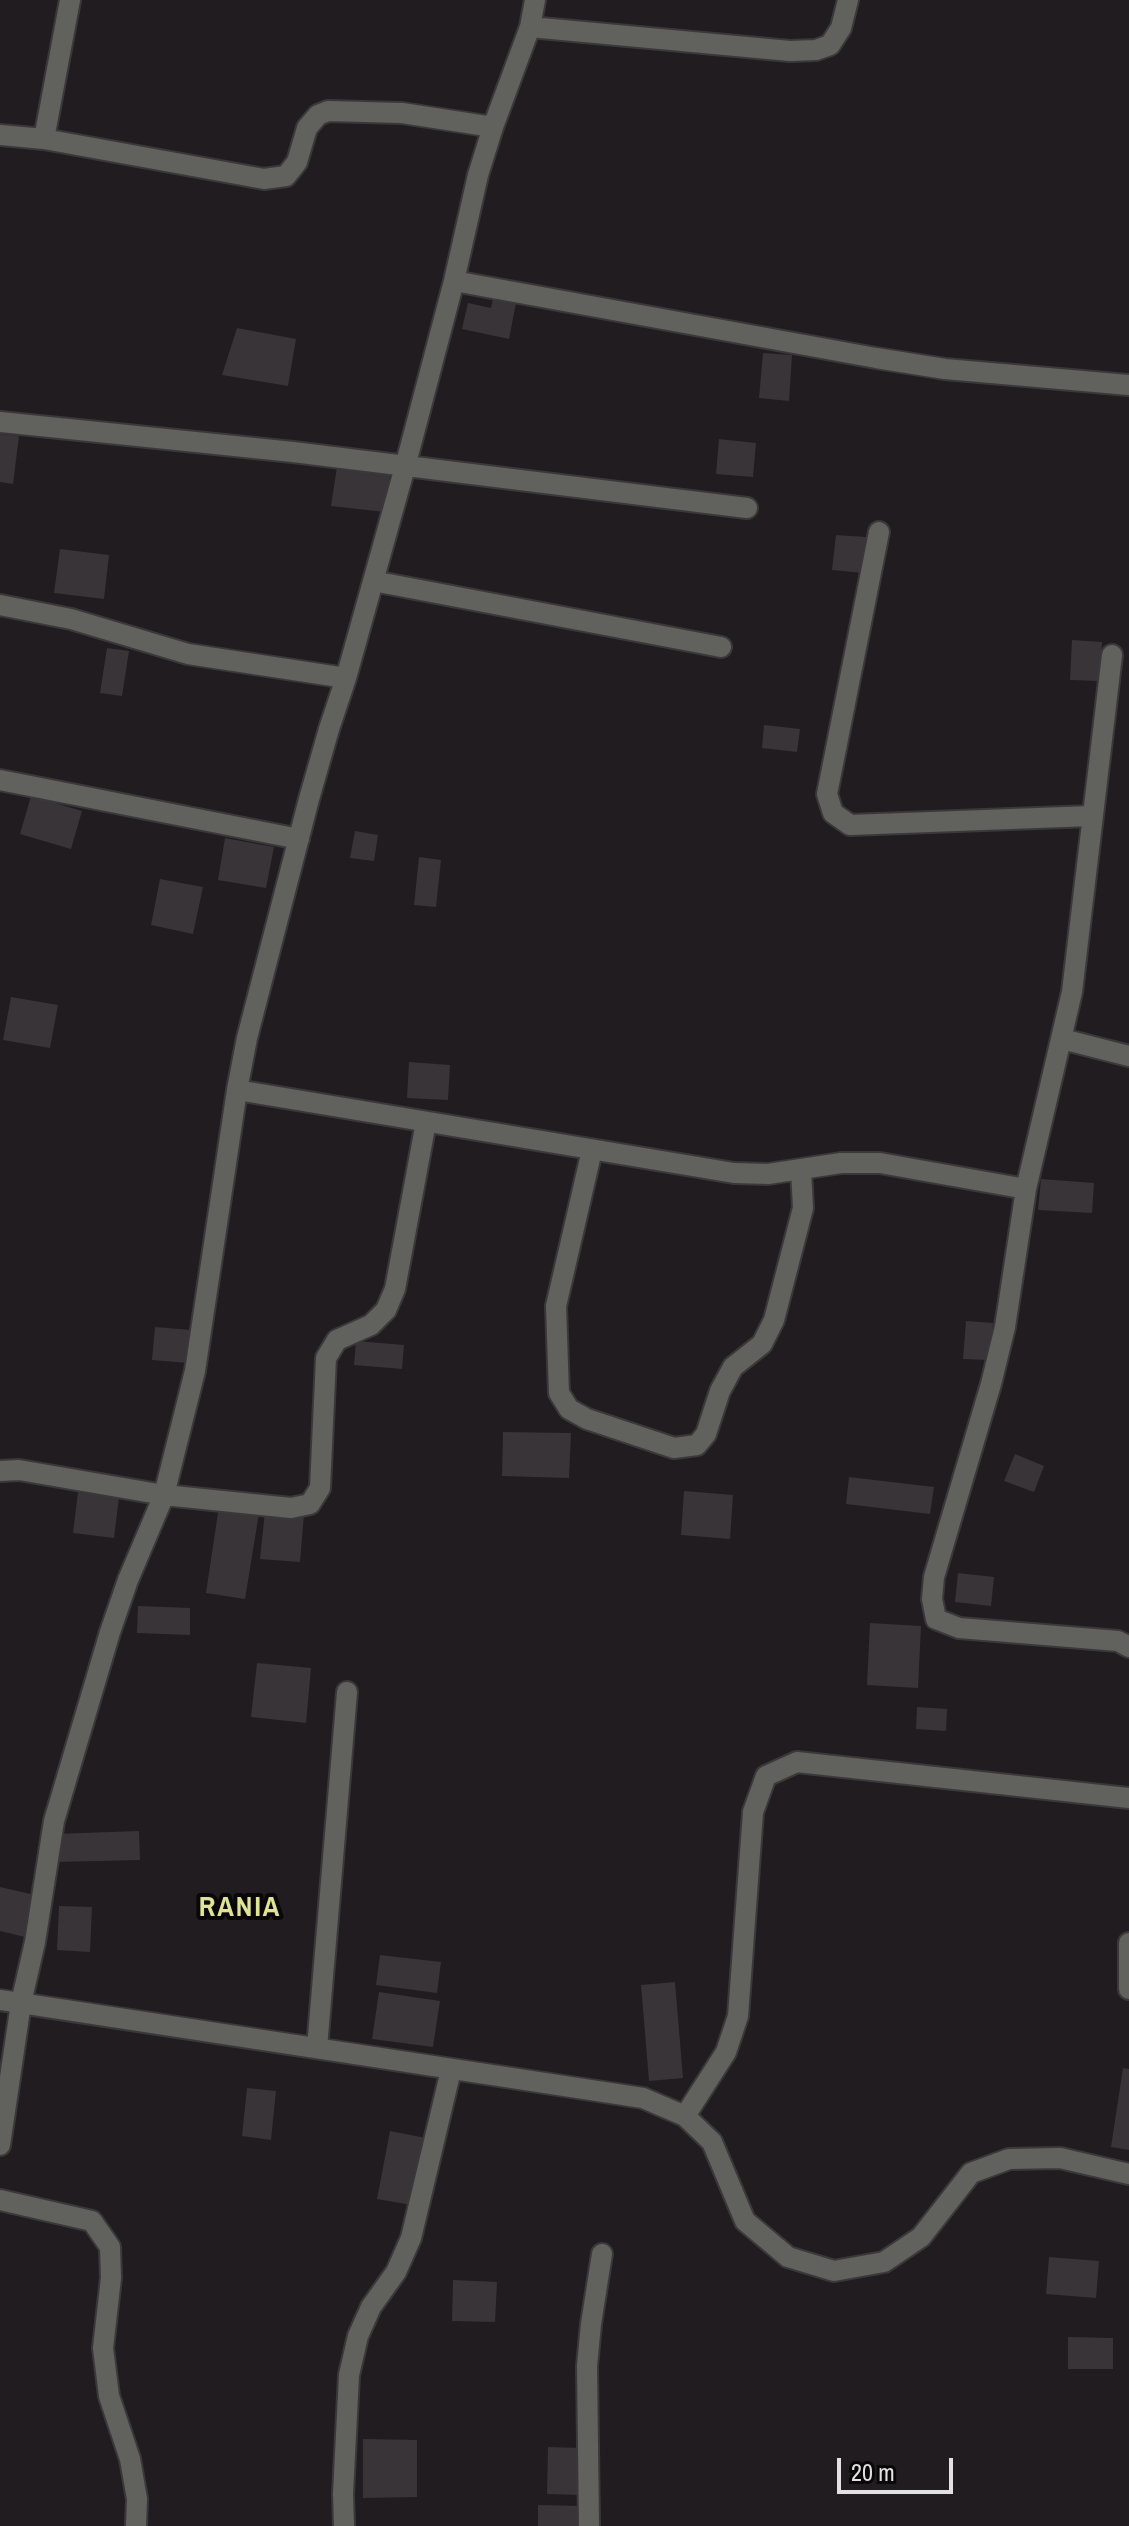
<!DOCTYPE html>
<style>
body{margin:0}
#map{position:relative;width:1129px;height:2526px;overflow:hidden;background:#201c1f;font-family:"Archivo Narrow",sans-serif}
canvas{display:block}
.scale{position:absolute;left:837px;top:2458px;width:116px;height:36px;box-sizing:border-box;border:4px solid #e4e1e3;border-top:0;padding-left:10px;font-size:24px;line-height:28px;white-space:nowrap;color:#e4e1e3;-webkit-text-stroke:6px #090708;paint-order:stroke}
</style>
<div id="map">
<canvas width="1129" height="2526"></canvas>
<div class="scale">20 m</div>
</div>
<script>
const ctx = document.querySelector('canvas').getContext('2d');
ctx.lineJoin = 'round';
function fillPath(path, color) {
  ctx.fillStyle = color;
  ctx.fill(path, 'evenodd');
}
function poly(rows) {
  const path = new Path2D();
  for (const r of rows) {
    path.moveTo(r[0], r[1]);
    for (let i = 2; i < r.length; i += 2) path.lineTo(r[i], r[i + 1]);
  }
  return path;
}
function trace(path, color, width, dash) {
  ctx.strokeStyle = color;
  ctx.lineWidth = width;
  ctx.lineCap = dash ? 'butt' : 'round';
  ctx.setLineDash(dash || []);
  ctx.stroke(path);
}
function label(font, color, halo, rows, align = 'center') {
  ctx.font = font + ' "Archivo Narrow",sans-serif';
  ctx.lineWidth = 8;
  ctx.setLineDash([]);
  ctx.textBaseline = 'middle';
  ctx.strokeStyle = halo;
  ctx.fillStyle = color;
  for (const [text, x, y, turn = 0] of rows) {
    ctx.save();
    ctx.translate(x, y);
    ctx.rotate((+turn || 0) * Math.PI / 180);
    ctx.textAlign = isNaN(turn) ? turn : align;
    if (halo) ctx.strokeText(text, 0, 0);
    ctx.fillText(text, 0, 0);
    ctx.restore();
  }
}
const building = poly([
 [494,294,517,298,509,339,462,329,468,303,491,308],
 [237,328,296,339,288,386,222,375],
 [763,353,792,355,789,401,759,398],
 [0,434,19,436,13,484,0,482],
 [719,439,756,443,753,477,716,474],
 [337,467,390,474,385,512,331,506],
 [836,535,866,537,863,573,832,570],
 [60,549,109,555,104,599,54,593],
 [1072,640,1102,642,1099,681,1070,680],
 [107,648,129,651,122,696,100,693],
 [764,725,800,729,797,752,762,748],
 [31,796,82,811,71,849,20,834],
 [355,831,378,835,374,861,350,858],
 [225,838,274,847,266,888,218,880],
 [419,857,441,860,436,907,414,905],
 [160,879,203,887,193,934,151,925],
 [11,997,58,1005,50,1048,3,1040],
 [409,1062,450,1065,448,1100,407,1098],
 [1041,1179,1094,1183,1092,1213,1038,1210],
 [966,1321,993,1323,990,1360,963,1359],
 [155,1327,191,1330,188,1363,152,1360],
 [356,1341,404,1345,402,1369,354,1365],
 [503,1432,571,1433,569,1478,502,1476],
 [1015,1454,1044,1466,1034,1492,1004,1481],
 [849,1477,934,1487,930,1514,846,1504],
 [684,1491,733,1495,730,1539,681,1535],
 [78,1492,119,1497,114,1538,73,1533],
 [219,1506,259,1513,245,1599,206,1593],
 [265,1511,304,1514,300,1562,260,1559],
 [958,1573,994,1577,991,1606,955,1602],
 [138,1606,190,1608,190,1635,137,1633],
 [870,1623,921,1626,918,1688,867,1685],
 [257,1663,311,1668,306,1723,251,1717],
 [917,1707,947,1709,946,1731,916,1729],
 [139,1831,140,1860,55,1862,54,1834],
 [0,1887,39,1896,29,1938,0,1931],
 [59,1906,92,1907,90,1952,57,1950],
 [380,1955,441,1962,437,1993,376,1985],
 [675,1982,683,2078,649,2081,641,1985],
 [379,1992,440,2001,433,2047,372,2039],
 [1123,2068,1129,2069,1129,2150,1111,2147],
 [247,2088,276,2091,271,2140,242,2136],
 [390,2131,426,2138,412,2205,377,2199],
 [1049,2257,1099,2261,1096,2298,1046,2294],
 [453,2280,497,2282,495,2322,452,2321],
 [1068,2337,1113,2338,1113,2369,1068,2369],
 [363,2439,417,2440,417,2497,363,2498],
 [548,2447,581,2448,580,2495,547,2494],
 [538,2505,580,2506,579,2526,538,2526]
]);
const minor = poly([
 [530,27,790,51,816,50,830,45,841,28,848,0],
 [0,135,44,139,264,179,286,176,297,162,307,128,318,115,328,111,402,113,493,127],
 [44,139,70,0],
 [454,281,876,358,945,369,1129,385],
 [0,422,293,452,747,508],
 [879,532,827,794,833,813,850,825,1091,816],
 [373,581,721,647],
 [0,605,71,619,188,654,346,678],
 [1112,655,1072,992,1026,1189,1005,1327,991,1384,934,1577,932,1599,936,1619,959,1628,1118,1641,1129,1647],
 [0,780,299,839],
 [1062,1039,1129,1056],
 [237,1090,734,1173,768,1174,841,1163,880,1163,1026,1189],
 [592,1150,556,1306,559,1393,569,1409,587,1419,674,1448,697,1445,706,1434,720,1391,733,1367,762,1344,774,1320,803,1208,801,1170],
 [0,1471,19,1470,164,1495,291,1508,310,1504,320,1488,326,1358,337,1340,371,1325,386,1310,395,1289,426,1122],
 [1129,1943,1129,1989],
 [0,2000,643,2098,685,2116,712,2142,745,2221,788,2257,834,2271,884,2262,921,2237,971,2173,1009,2159,1060,2158,1129,2174],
 [317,2048,347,1692],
 [685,2116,726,2052,738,2016,753,1812,766,1776,797,1762,1129,1798],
 [0,2145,21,2003,35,1942,54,1821,110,1632,128,1580,164,1495,195,1371,237,1090,247,1038,309,799,329,729,346,678,405,467,454,281,478,175,493,127,530,27,535,0],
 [0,2200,92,2221,110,2247,111,2278,103,2348,109,2396,130,2459,137,2499,136,2526],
 [344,2526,343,2494,349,2375,358,2336,371,2307,396,2272,411,2238,451,2070],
 [589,2526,587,2366,591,2324,602,2254]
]);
const districtNames = [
 ["RANIA",240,1908]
];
fillPath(building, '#393438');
trace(minor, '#3b383a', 24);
trace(minor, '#61615e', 20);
ctx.letterSpacing = '2px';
label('bold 28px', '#dee395', '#090708', districtNames);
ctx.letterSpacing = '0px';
</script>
